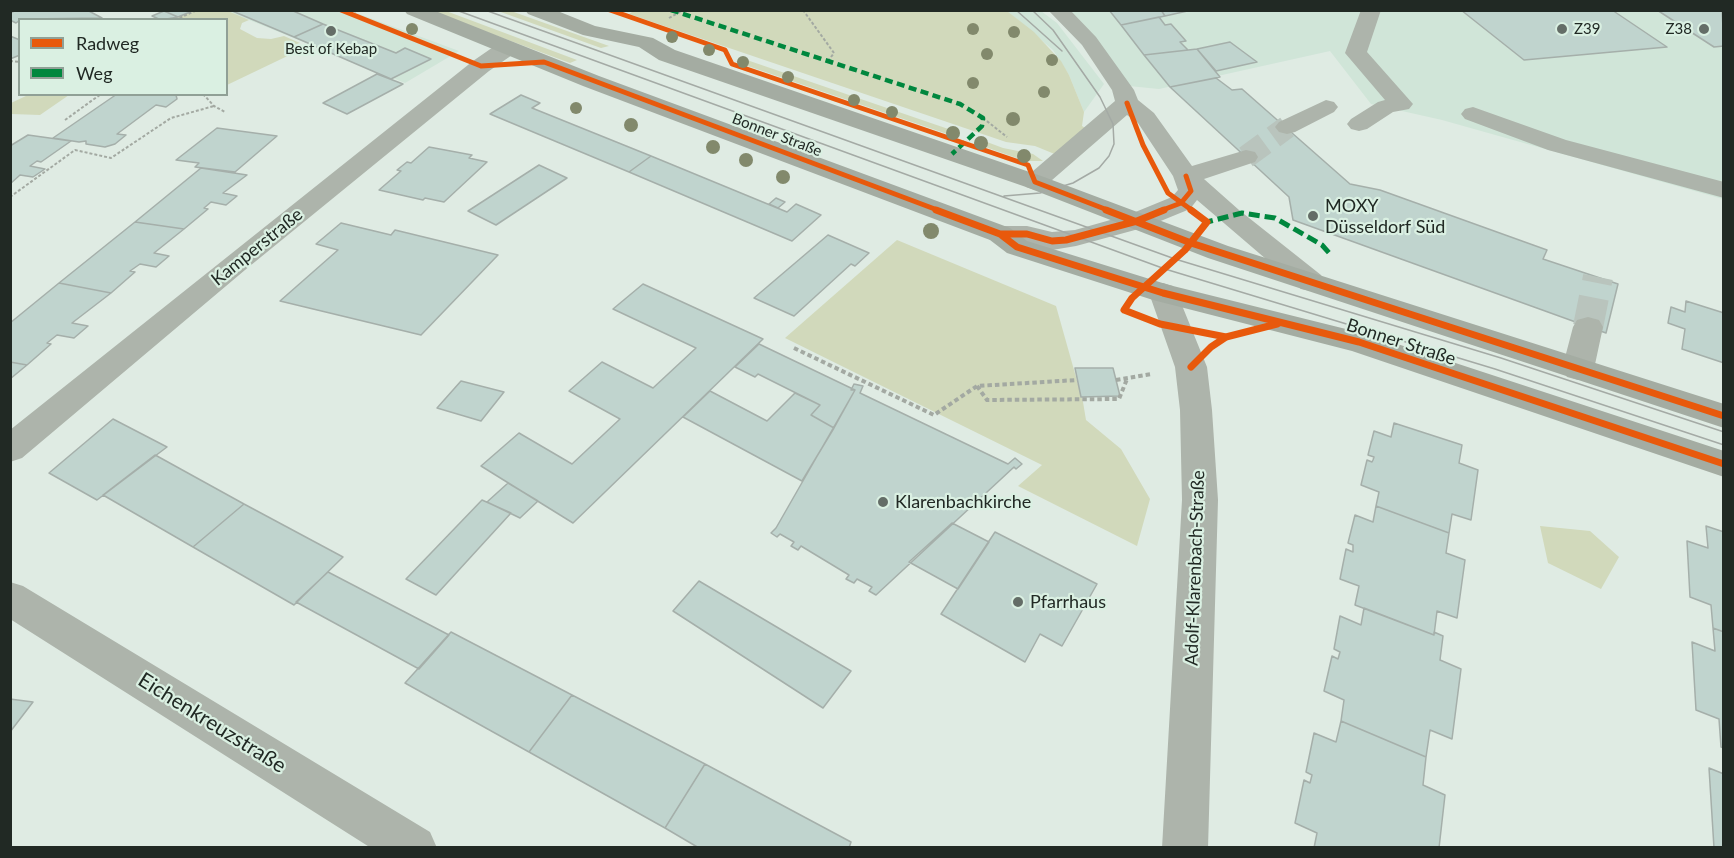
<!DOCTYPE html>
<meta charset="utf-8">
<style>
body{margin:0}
#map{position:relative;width:1734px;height:858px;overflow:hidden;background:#dfebe3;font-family:Lato,sans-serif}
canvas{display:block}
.frame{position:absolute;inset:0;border:12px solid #212924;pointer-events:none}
.legend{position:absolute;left:18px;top:18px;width:210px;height:78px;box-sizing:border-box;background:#daf0e2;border:2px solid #90a096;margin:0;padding:8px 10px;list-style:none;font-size:18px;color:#212924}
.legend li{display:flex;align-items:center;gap:12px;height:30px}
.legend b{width:30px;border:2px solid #90a096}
</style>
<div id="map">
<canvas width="1734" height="858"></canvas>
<div class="frame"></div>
<ul class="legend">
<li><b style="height:8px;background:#e8590c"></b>Radweg</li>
<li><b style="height:8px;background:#00873e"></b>Weg</li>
</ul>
</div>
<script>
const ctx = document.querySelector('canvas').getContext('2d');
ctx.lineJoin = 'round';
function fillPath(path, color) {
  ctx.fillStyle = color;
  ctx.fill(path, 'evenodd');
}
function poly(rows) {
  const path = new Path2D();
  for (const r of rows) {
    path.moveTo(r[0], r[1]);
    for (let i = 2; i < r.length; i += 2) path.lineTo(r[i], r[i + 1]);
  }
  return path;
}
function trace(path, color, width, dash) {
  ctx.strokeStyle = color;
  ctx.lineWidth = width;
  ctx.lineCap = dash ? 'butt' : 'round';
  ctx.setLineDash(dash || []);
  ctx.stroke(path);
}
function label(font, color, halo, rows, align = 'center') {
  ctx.font = font + ' Lato,sans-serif';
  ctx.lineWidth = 4.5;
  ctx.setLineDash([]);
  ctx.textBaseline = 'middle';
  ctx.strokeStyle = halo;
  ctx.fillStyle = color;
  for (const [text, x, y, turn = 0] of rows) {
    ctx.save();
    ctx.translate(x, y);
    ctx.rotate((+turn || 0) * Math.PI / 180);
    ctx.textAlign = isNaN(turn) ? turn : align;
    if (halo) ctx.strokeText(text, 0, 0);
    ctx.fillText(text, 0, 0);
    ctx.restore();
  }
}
const built = poly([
 [227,11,351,11,459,51,405,83],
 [1007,11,1041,11,1057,23,1104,84,1084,112,1069,75,1053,50],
 [1060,11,1723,11,1723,199,1442,120,1371,104,1330,51,1159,89,1129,86]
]);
const green = poly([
 [635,10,1007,11,1034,32,1061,61,1069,75,1084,112,1082,126,1087,129,1057,155,1035,146,1006,142,629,14],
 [195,11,228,11,249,20,242,23,240,29,257,38,271,39,284,36,300,43,290,46,300,50,227,85,226,20,173,19],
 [430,11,446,11,577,60,570,63],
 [498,11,511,11,609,46,601,48],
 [741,58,960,133,956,137,736,62],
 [28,95,28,94,69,95,40,115,11,114,11,103],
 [979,139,1003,148,1033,154,1043,161,1025,161,974,143],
 [897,240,1056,306,1083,402,1086,420,1121,449,1150,499,1137,546,1018,486,1042,465,785,338],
 [1540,526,1590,531,1619,557,1601,589,1548,563]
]);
const building = poly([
 [17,10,87,10,102,18,27,19,20,20,16,23,10,20,10,13,17,10],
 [185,10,190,12,178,17,164,11,185,10],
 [230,10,291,10,323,24,294,37,230,10],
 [1109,10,1161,10,1165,16,1121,25,1109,10],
 [1161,10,1192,10,1165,16,1161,10],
 [1461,10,1612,10,1667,47,1524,60,1461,10],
 [1657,10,1722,10,1724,46,1714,47,1657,10],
 [164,11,178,17,161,20,152,16,164,11],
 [1159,17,1165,25,1171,24,1186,41,1180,42,1188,50,1144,55,1121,25,1159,17],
 [323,24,396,53,405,48,431,59,391,79,294,37,323,24],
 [10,36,20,40,20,55,10,59,10,36],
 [1230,42,1257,62,1216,71,1197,49,1230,42],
 [1197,49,1220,77,1170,87,1144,55,1197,49],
 [377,74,403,84,347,114,323,103,377,74],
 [1216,78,1232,90,1242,89,1350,184,1380,190,1547,250,1543,259,1618,284,1606,333,1293,220,1289,197,1170,87,1216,78],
 [117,94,171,94,176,95,177,99,166,107,156,105,117,134,126,135,115,144,105,147,86,144,86,141,79,142,53,138,117,94],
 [521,95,540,103,532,108,651,156,629,172,490,114,521,95],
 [217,128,277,136,235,172,195,167,199,163,176,160,217,128],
 [28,135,71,141,41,162,37,161,30,166,45,169,33,177,20,175,10,184,10,146,28,135],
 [429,147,472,155,469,158,487,162,444,202,425,198,423,200,379,190,401,171,397,170,407,162,411,163,429,147],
 [651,156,787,212,796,204,821,215,792,241,629,172,651,156],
 [539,165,567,178,496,225,468,211,539,165],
 [201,168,247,175,223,193,237,196,226,205,211,202,204,208,208,209,184,229,135,222,201,168],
 [776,198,785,202,778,208,769,204,776,198],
 [135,222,184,229,154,253,169,256,156,267,140,264,130,271,135,272,111,293,59,283,135,222],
 [341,223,391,235,395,230,498,255,421,335,280,301,338,250,316,244,341,223],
 [828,235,869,253,855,266,851,264,794,316,754,298,828,235],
 [59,283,111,293,72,323,88,326,74,338,57,335,47,343,51,344,27,365,10,362,10,323,59,283],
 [643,284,763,339,573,523,481,466,519,433,572,464,620,419,569,391,602,362,653,388,696,348,613,309,643,284],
 [1686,301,1724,313,1724,363,1682,349,1685,329,1668,323,1671,307,1685,312,1686,301],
 [759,344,855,390,834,428,811,415,820,405,758,374,755,377,735,367,759,344],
 [10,362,27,365,10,379,10,362],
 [1075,368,1113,368,1120,396,1081,397,1075,368],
 [461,381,504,392,481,421,437,408,461,381],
 [854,384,863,386,860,393,1008,464,1015,458,1022,464,1016,469,1014,467,876,595,869,591,872,587,857,579,854,583,846,579,849,575,801,546,798,550,791,546,794,542,780,534,777,537,771,533,776,528,855,390,851,390,854,384],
 [710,391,767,421,795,393,820,405,811,415,834,428,802,481,683,417,710,391],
 [113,419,167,447,97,500,49,473,113,419],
 [1394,423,1462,445,1459,463,1478,470,1471,520,1452,514,1449,533,1376,506,1379,492,1361,485,1367,460,1372,462,1373,460,1374,457,1368,455,1374,431,1391,437,1394,423],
 [155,455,157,456,244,504,193,547,103,495,155,455],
 [508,483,538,501,520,518,487,502,508,483],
 [482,500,511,513,436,595,406,579,482,500],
 [244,504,343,557,294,605,193,547,244,504],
 [1376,506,1449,533,1446,553,1465,560,1457,618,1437,611,1434,635,1355,605,1359,586,1340,579,1346,549,1353,552,1353,545,1348,543,1355,515,1373,522,1376,506],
 [952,523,989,542,958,589,909,562,952,523],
 [1706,526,1724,532,1724,632,1713,628,1711,605,1690,597,1687,541,1708,548,1706,526],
 [995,532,1097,584,1062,646,1040,634,1025,662,941,614,995,532],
 [328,572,449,635,419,669,296,602,328,572],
 [699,581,851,671,823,708,673,611,699,581],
 [1364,608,1434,635,1434,632,1443,636,1440,660,1461,669,1452,739,1430,730,1426,757,1341,721,1344,700,1324,691,1332,656,1338,659,1340,652,1334,649,1340,616,1361,625,1364,608],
 [1713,628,1724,632,1724,748,1721,747,1719,719,1696,710,1692,642,1715,651,1713,628],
 [451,632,572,695,529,752,405,683,451,632],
 [572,695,705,764,665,828,529,752,572,695],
 [10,699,33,702,10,732,10,699],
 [1341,721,1426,757,1423,785,1445,795,1439,848,1314,848,1317,833,1295,823,1304,780,1310,783,1312,775,1306,772,1314,733,1336,742,1341,721],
 [705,764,851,842,849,848,699,848,665,828,705,764],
 [1709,768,1724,774,1724,848,1714,848,1709,768]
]);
const minorTunnelFar1 = poly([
 [1246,157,1287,127]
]);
const minorTunnel = poly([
 [1588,327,1598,277]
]);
const pathFar1 = poly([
 [803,10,834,53,828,61],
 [350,14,358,10],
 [669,18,683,10],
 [175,20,197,10],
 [10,61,20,62],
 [203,94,214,106,225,112],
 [983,118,1007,137],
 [65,120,101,94],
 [10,197,75,150,111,158,171,118,214,106]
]);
const path = poly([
 [794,348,934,415,977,386,1077,380],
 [1116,380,1152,374],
 [977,386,987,400,1119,399,1127,379]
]);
const minor = poly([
 [1048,10,1070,10,1096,37,1134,90,1138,100,1154,113,1192,166,1246,150,1255,152,1258,157,1255,162,1204,179,1239,210,1321,275,1325,282,1321,289,1311,291,1301,289,1197,200,1190,209,1146,227,1076,246,1052,250,1026,242,990,240,986,234,990,228,1000,226,1027,226,1052,232,1075,230,1128,215,1172,197,1178,190,1173,176,1138,123,1127,115,1044,187,1035,190,1026,187,1022,182,1026,177,1115,101,1112,90,1082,45,1048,10],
 [1361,10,1381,10,1367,52,1413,104,1409,109,1393,112,1367,129,1359,131,1351,129,1347,124,1351,119,1378,102,1385,100,1345,53,1361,10],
 [507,42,515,43,518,48,515,53,489,71,245,270,22,458,10,462,10,430,473,61,499,43,507,42],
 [1326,100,1334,102,1338,107,1334,112,1295,132,1287,134,1279,132,1275,127,1279,122,1326,100],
 [1473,107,1566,140,1724,182,1724,198,1548,150,1465,119,1461,114,1465,109,1473,107],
 [1163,283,1173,286,1177,293,1207,367,1212,410,1218,500,1208,848,1162,848,1182,500,1180,410,1175,367,1149,293,1153,286,1163,283],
 [1588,317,1599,320,1603,327,1594,369,1589,377,1578,380,1567,377,1562,369,1573,327,1577,320,1588,317],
 [10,582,23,586,430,832,437,848,371,848,10,619,10,582]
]);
const major = poly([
 [404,10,433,10,599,76,1010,228,1027,241,1169,285,1370,335,1724,451,1724,477,1352,351,1153,300,1007,253,990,240,583,86,407,14,404,10],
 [525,10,555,10,595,26,653,38,675,50,1044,177,1228,246,1724,404,1724,428,1208,258,1026,187,659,60,639,47,583,35,528,14,525,10]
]);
const tram = poly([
 [456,10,1165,269,1495,369,1724,445],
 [485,10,1175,259,1501,358,1724,432],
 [1016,10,1062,51],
 [1004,196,1040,193,1073,183,1099,168,1109,156,1114,144,1113,124,1100,97,1053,30,1032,10]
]);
const quietFar1 = poly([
 [671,10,960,104,983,118,982,126,952,154]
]);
const quiet = poly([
 [1204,226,1207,222,1242,213,1275,218,1322,245,1330,254]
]);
const cyclewayFar1 = poly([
 [341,10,481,66,544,62,940,211],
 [610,10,725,50,732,64,1028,165,1035,182,1110,211],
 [1127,103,1143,145,1168,193,1193,211],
 [1160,211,1181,203,1191,191,1186,176]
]);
const cycleway = poly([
 [936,210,1000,234,1017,247,1163,293,1359,342,1724,464],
 [1106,210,1191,243,1724,416],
 [1191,210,1207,222,1185,250,1132,298,1124,310,1160,324,1226,337],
 [1000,234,1027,234,1052,241,1066,240,1137,221,1164,210],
 [1191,367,1211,347,1226,337,1277,324]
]);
const trees = [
 [412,29,6],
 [973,29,6],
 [1014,32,6],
 [672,37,6],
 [709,50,6],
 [987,54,6],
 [1052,60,6],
 [743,62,6],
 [788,77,6],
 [973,83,6],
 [1044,92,6],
 [854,100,6],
 [576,108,6],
 [892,112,6],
 [1013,119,7],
 [631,125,7],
 [953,133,7],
 [981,143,7],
 [713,147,7],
 [1024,156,7],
 [746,160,7],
 [783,177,7],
 [931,231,8]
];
const markers = [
 [1562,29,6,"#646d67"],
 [1704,29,6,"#646d67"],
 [331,31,6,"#646d67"],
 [1313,216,6,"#646d67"],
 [883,502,6,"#646d67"],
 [1018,602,6,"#646d67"]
];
const farPoinames = [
 ["Z39",1574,29],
 ["Z38",1692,29,"right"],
 ["Best of Kebap",331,49,"center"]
];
const farStreetnames = [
 ["Bonner Straße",777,135,21]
];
const poiNames = [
 ["MOXY",1325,206],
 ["Düsseldorf Süd",1325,227],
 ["Klarenbachkirche",895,502],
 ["Pfarrhaus",1030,602]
];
const streetNames = [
 ["Kamperstraße",257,247,-39],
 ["Bonner Straße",1401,342,18],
 ["Adolf-Klarenbach-Straße",1195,568,-88]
];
const nearStreetnames = [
 ["Eichenkreuzstraße",212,723,32]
];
fillPath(built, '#d0e5d8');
fillPath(green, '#d1d9bb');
fillPath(building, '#c0d4ce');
trace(building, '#a5afaa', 1.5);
trace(minorTunnelFar1, '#b9c4bd', 23, [23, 11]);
trace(minorTunnel, '#b9c4bd', 30, [30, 15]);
trace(pathFar1, '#a3a9a2', 2, [3, 2]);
trace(path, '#a3a9a2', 4, [4.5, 3]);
fillPath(minor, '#adb4ab');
fillPath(major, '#a4aca2');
trace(tram, '#a4aaa5', 1.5);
trace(quietFar1, '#00873e', 4.5, [8, 4.5]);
trace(quiet, '#00873e', 5, [11, 5]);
trace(cyclewayFar1, '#e8590c', 5);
trace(cycleway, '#e8590c', 7);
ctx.fillStyle = '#82896c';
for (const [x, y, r] of trees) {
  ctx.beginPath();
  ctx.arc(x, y, r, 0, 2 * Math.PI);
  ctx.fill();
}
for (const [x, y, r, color] of markers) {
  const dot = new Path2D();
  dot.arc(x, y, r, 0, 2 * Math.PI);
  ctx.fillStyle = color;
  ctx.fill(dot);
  trace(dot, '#daf0e2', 2);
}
label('15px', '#212924', '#daf0e2', farPoinames, 'left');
label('15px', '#212924', '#daf0e2', farStreetnames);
label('18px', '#212924', '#daf0e2', poiNames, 'left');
label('18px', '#212924', '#daf0e2', streetNames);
label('21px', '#212924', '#daf0e2', nearStreetnames);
</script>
